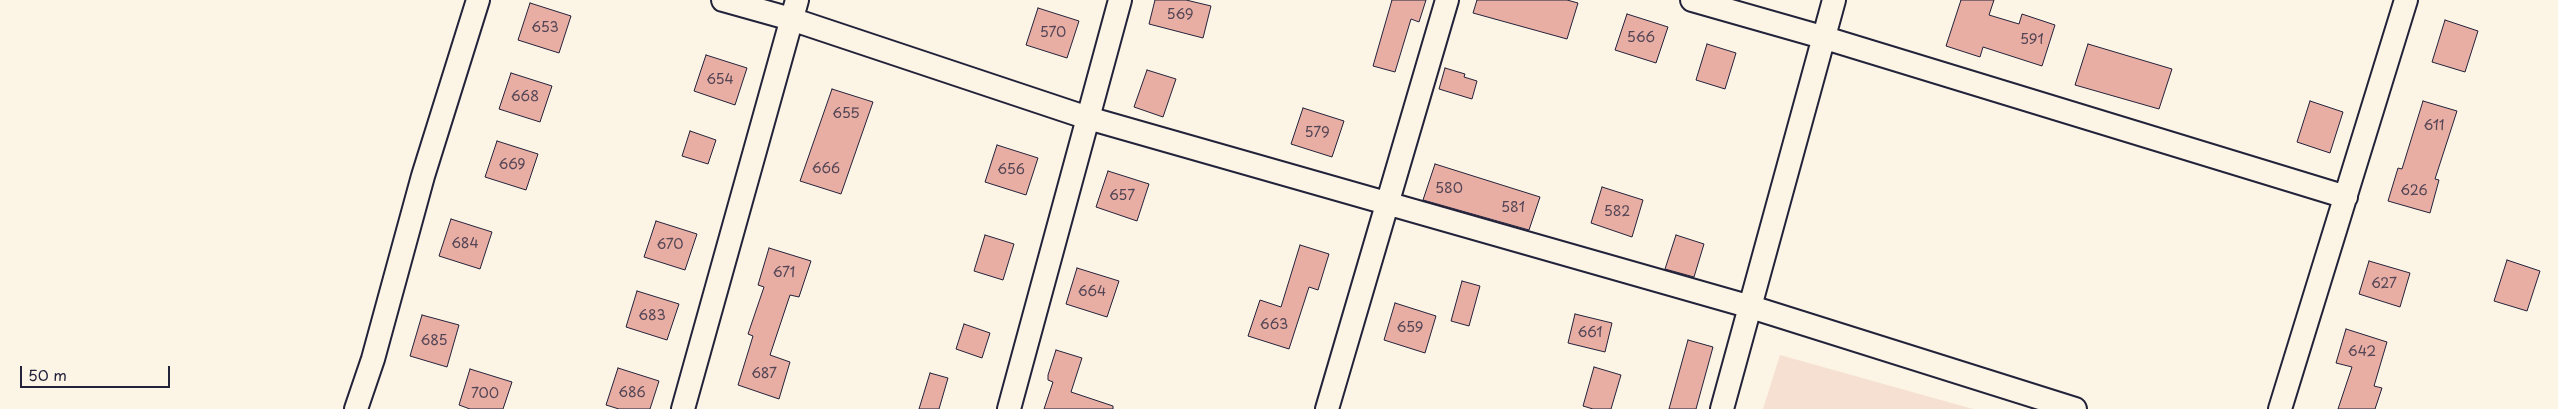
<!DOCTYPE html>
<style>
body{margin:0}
#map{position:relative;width:2558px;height:409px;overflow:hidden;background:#fcf5e5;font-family:"Playpen Sans",sans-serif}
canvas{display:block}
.scale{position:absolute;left:20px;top:366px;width:150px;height:22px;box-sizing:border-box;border:2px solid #22223b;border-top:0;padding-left:6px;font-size:15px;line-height:18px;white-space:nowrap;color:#22223b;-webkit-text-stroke:4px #fcf5e5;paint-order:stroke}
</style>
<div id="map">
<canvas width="2558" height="409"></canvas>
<div class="scale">50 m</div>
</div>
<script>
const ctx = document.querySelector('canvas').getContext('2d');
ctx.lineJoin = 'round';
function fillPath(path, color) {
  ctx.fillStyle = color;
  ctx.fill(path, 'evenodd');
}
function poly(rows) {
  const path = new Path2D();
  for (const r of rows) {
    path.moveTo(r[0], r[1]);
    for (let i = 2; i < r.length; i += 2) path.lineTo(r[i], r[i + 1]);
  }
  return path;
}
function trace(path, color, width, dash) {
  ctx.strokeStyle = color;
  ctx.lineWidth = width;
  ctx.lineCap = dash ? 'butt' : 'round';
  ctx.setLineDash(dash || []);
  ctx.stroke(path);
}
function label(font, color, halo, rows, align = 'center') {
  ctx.font = font + ' "Playpen Sans",sans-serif';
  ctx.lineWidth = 5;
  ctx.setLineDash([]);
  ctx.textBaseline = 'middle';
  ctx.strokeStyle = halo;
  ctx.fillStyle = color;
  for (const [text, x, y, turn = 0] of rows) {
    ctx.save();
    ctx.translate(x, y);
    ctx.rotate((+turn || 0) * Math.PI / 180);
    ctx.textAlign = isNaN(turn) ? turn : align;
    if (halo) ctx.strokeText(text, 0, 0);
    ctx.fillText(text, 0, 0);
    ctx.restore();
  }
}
const built = poly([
 [1780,355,1973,409,1763,409]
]);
const building = poly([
 [1155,0,1186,0,1211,6,1203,38,1149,24,1155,0],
 [1392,0,1426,0,1419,22,1411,19,1395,72,1373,66,1392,0],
 [1477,0,1567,0,1578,3,1567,39,1473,13,1477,0],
 [1961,0,1994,0,1989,15,2019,24,2022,14,2055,25,2042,66,1983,47,1980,57,1946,46,1961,0],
 [530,3,571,16,559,53,518,40,530,3],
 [1038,8,1079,21,1067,58,1026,45,1038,8],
 [1627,14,1668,27,1656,63,1615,50,1627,14],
 [2445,20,2478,31,2465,72,2432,62,2445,20],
 [1707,44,1736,53,1725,89,1696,80,1707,44],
 [2088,44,2172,69,2159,109,2075,85,2088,44],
 [706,55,747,68,735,105,694,91,706,55],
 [1445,68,1465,74,1464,77,1477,81,1472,99,1439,89,1445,68],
 [1147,70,1176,79,1163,117,1134,107,1147,70],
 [511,73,552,86,540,122,499,109,511,73],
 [832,89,873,102,841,194,800,181,832,89],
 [2310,101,2343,112,2330,153,2297,142,2310,101],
 [2423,101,2457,111,2435,179,2439,180,2430,213,2388,201,2398,168,2402,169,2423,101],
 [1303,108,1344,121,1332,157,1291,144,1303,108],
 [690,131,716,140,708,164,682,156,690,131],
 [497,141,538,154,526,190,485,177,497,141],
 [997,145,1038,158,1026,195,985,182,997,145],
 [1435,164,1540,197,1529,230,1423,200,1435,164],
 [1108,171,1149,184,1137,221,1096,207,1108,171],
 [1602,187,1643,200,1632,237,1591,223,1602,187],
 [451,219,492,232,480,269,439,256,451,219],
 [656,221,697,234,685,270,644,257,656,221],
 [985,235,1014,244,1003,280,974,271,985,235],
 [1676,235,1704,244,1694,277,1665,269,1676,235],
 [1300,245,1329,254,1318,290,1309,287,1289,349,1248,336,1260,300,1281,307,1300,245],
 [769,248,811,261,799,297,790,295,770,355,790,362,779,399,738,385,753,336,748,334,764,287,758,285,769,248],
 [2507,260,2540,271,2527,311,2494,301,2507,260],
 [2369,261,2410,273,2400,307,2359,294,2369,261],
 [1077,268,1119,281,1107,317,1066,304,1077,268],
 [1462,281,1480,286,1469,326,1451,321,1462,281],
 [637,291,679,304,667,340,626,327,637,291],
 [1395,303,1436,316,1425,353,1384,340,1395,303],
 [1575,314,1612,323,1605,352,1568,343,1575,314],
 [422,315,459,325,447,367,410,356,422,315],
 [964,324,990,333,982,358,956,349,964,324],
 [2346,329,2387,342,2374,386,2382,388,2375,409,2338,409,2352,367,2336,363,2346,329],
 [1688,340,1713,347,1696,409,1669,409,1688,340],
 [1056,350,1082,358,1071,392,1113,406,1113,409,1044,409,1053,382,1048,380,1048,375,1056,350],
 [1594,367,1621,375,1611,409,1593,409,1583,406,1594,367],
 [618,368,659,381,650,409,619,409,606,405,618,368],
 [470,369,512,382,503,409,470,409,459,405,470,369],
 [930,373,948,378,939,409,919,409,930,373]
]);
const minor = poly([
 [723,0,791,19,1088,118,1751,307,2075,409],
 [1692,0,1822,37,2346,197],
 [356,409,373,359,423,176,478,0],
 [683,409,797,0],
 [1009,409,1120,0],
 [1327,409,1447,0],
 [1722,409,1834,0],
 [2280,409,2406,0]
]);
const numberNames = [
 ["569",1180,15],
 ["653",545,28],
 ["570",1053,33],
 ["566",1641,38],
 ["591",2032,40],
 ["654",720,80],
 ["668",525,97],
 ["655",846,114],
 ["611",2434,126],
 ["579",1317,133],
 ["669",512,165],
 ["666",826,169],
 ["656",1011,170],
 ["580",1449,189],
 ["626",2414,191],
 ["657",1122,196],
 ["581",1513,208],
 ["582",1617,212],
 ["684",465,244],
 ["670",670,245],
 ["671",784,273],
 ["627",2384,284],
 ["664",1092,292],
 ["683",652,316],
 ["663",1274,325],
 ["659",1410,328],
 ["661",1590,333],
 ["685",434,341],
 ["642",2362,352],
 ["687",764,374],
 ["686",632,393],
 ["700",485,394]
];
fillPath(built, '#f6e0d2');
fillPath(building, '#e8aea4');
trace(building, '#22223b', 1);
trace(minor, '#22223b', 26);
trace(minor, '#fcf5e5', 22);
label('14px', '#544555', null, numberNames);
</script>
